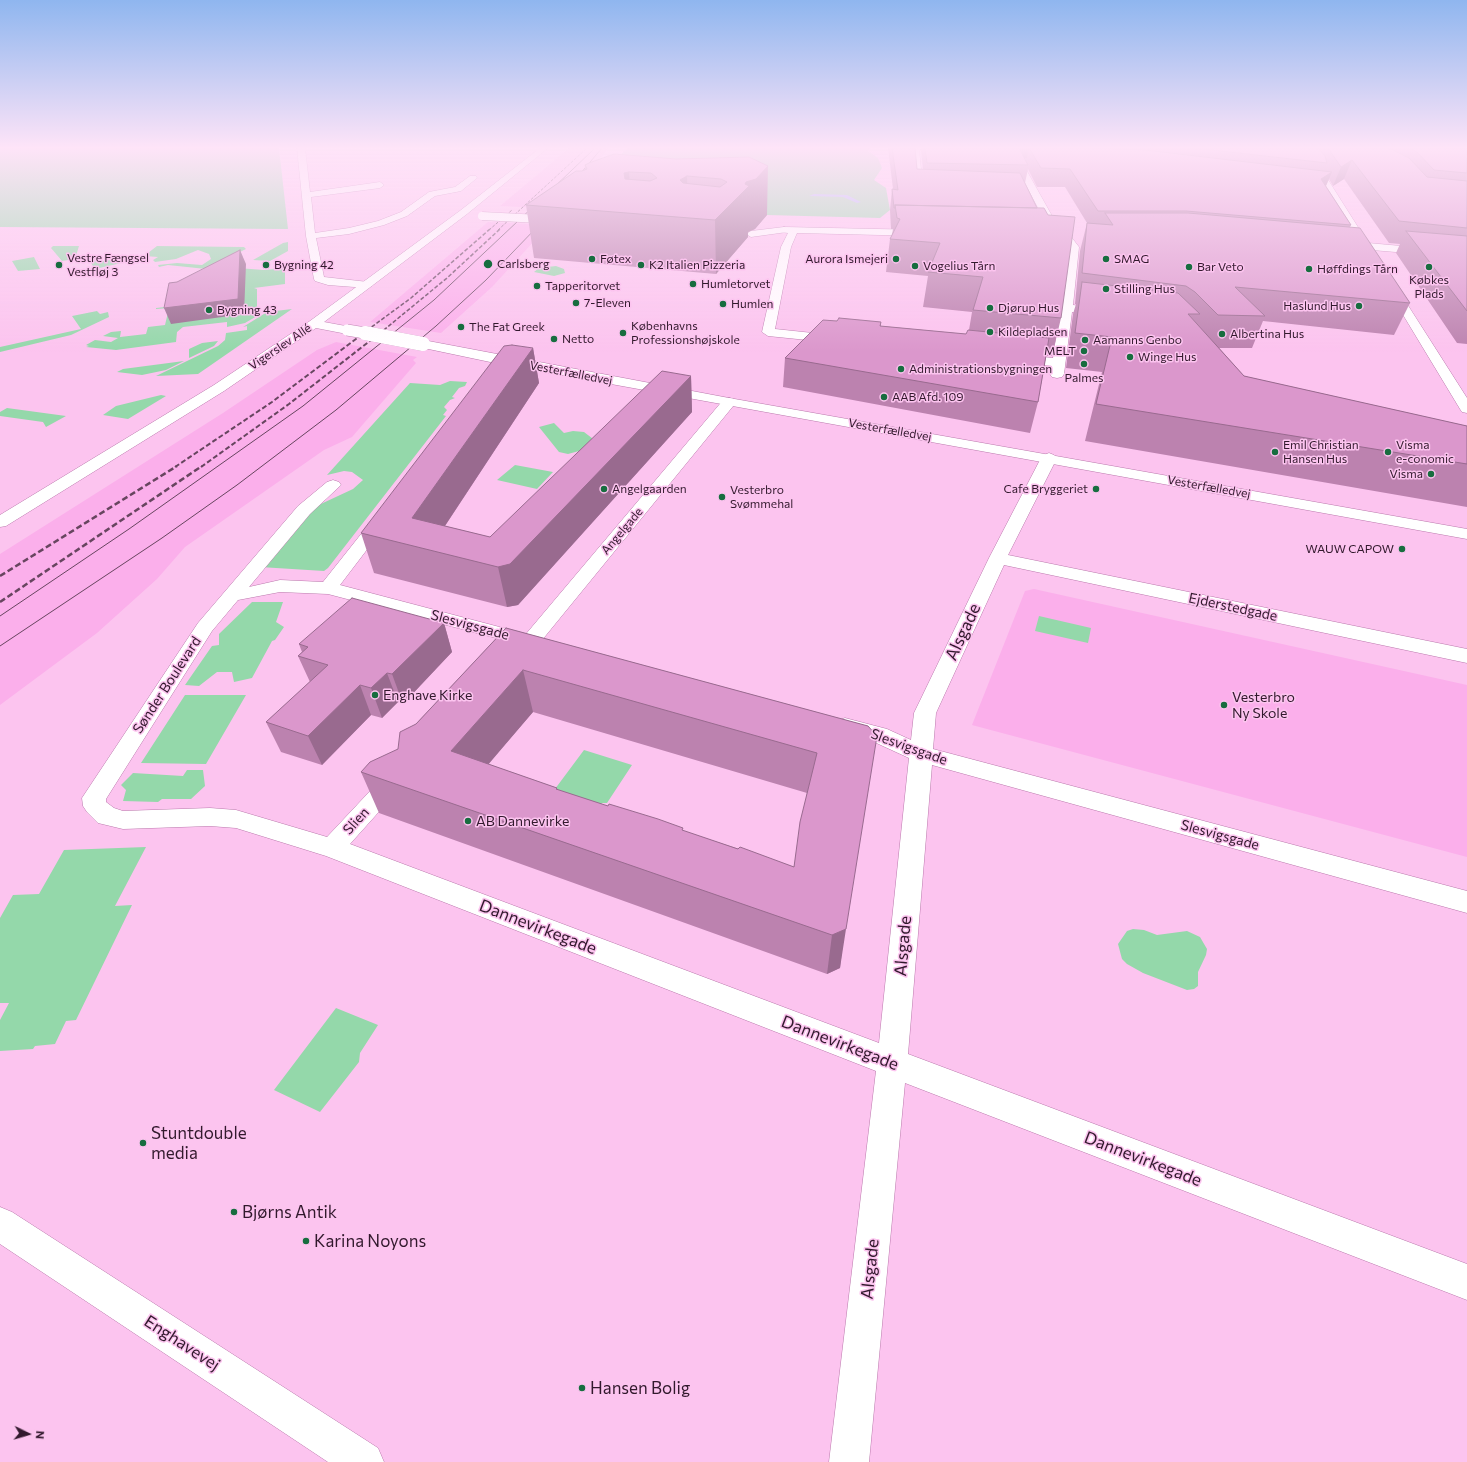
<!DOCTYPE html>
<meta charset="utf-8">
<style>
body{margin:0}
#map{position:relative;width:1467px;height:1462px;overflow:hidden;background:#fcc4ef;font-family:Commissioner,sans-serif}
canvas{display:block}
.north{position:absolute;left:8px;top:1414px;width:40px;height:40px;-webkit-text-stroke:3px #fcc4ef;paint-order:stroke;rotate:95deg;font-size:11px;font-weight:700;line-height:16px;text-align:center;color:#32192d}
.north::after{content:'';display:block;margin:auto;width:14px;height:18px;background:#32192d;clip-path:polygon(50% 0,100% 100%,50% 72%,0 100%)}
</style>
<div id="map">
<canvas width="1467" height="1462"></canvas>
<div class="north">N</div>
</div>
<script>
const ctx = document.querySelector('canvas').getContext('2d');
ctx.lineJoin = 'round';
function fillPath(path, color) {
  ctx.fillStyle = color;
  ctx.fill(path, 'evenodd');
}
function poly(rows) {
  const path = new Path2D();
  for (const r of rows) {
    path.moveTo(r[0], r[1]);
    for (let i = 2; i < r.length; i += 2) path.lineTo(r[i], r[i + 1]);
  }
  return path;
}
function trace(path, color, width, dash) {
  ctx.strokeStyle = color;
  ctx.lineWidth = width;
  ctx.lineCap = dash ? 'butt' : 'round';
  ctx.setLineDash(dash || []);
  ctx.stroke(path);
}
function label(font, color, halo, rows, align = 'center') {
  ctx.font = font + ' Commissioner,sans-serif';
  ctx.lineWidth = 3;
  ctx.setLineDash([]);
  ctx.textBaseline = 'middle';
  ctx.strokeStyle = halo;
  ctx.fillStyle = color;
  for (const [text, x, y, turn = 0] of rows) {
    ctx.save();
    ctx.translate(x, y);
    ctx.rotate((+turn || 0) * Math.PI / 180);
    ctx.textAlign = isNaN(turn) ? turn : align;
    if (halo) ctx.strokeText(text, 0, 0);
    ctx.fillText(text, 0, 0);
    ctx.restore();
  }
}
const built = poly([
 [569,148,608,148,581,182,562,209,500,206],
 [488,222,549,225,492,287,441,333,370,322],
 [336,342,417,357,413,360,416,363,352,437,324,450,185,547,157,579,97,633,0,705,0,554,223,413,317,350],
 [1034,589,1467,685,1467,857,972,725,1025,591]
]);
const green = poly([
 [0,148,279,148,288,229,0,227],
 [628,148,870,148,868,151,878,158,882,168,874,180,886,188,890,210,880,218,767,215,749,204,612,163],
 [288,242,288,251,270,261,253,260,283,243],
 [53,246,79,246,75,259,62,261,51,248],
 [157,246,244,247,246,249,206,269,168,265,159,267,158,265,177,263,202,265,211,259,209,254,198,250,176,259,155,262,153,260,158,257,144,256],
 [34,257,40,269,18,271,12,261],
 [110,258,128,258,134,260,95,269,91,263,95,260,97,262,111,260],
 [556,266,564,269,565,273,554,276,534,272,539,268],
 [238,268,264,270,285,268,285,284,254,288,257,289,257,316,245,323,227,327,227,322,183,327,177,332,176,342,116,350,86,347,89,346,86,345,95,340,111,342,118,338,103,336,111,332,121,331,120,337,146,334,148,327,165,325,169,308,156,309,156,308,174,306],
 [292,309,198,374,156,376,218,346,225,340,226,333,247,330,247,326,243,327,267,312],
 [97,311,100,314,108,312,109,317,71,335,0,352,0,347,81,329,72,316],
 [218,341,214,346,189,358,189,349,202,343],
 [184,361,166,370,142,375,117,372,123,369],
 [450,381,467,382,465,386,459,388,452,397,455,398,450,400,444,407,447,410,443,415,446,416,328,568,324,571,260,567,308,510,353,489,363,480,352,472,344,471,327,475,410,383,440,385],
 [161,395,166,396,128,419,103,415,116,406],
 [7,408,66,416,46,427,43,422,0,416,0,412],
 [554,423,564,433,573,431,584,432,601,445,568,454,559,452,539,427],
 [515,465,553,472,537,489,497,480],
 [252,602,283,602,276,622,284,627,275,640,272,641,252,678,234,682,232,672,217,672,199,686,185,685,212,646,219,645,219,634],
 [1039,616,1091,628,1088,643,1035,631],
 [185,695,246,695,206,764,141,763],
 [584,750,632,765,607,803,602,803,599,809,552,793],
 [187,770,203,770,205,786,191,799,162,799,158,802,123,801,126,790,121,785,133,773,183,776],
 [146,847,115,906,132,905,76,1020,66,1021,55,1044,35,1046,33,1049,0,1051,0,1020,9,1003,0,1003,0,918,13,895,39,894,64,850],
 [1133,929,1144,930,1157,935,1187,931,1200,937,1207,949,1206,955,1198,972,1198,986,1194,989,1187,990,1143,973,1127,964,1122,959,1118,944,1127,931],
 [336,1008,378,1025,360,1053,359,1062,320,1112,274,1090]
]);
const water = poly([
 [814,194,847,195,861,202,857,203,843,197,809,196]
]);
const street = poly([
 [297,148,305,148,310,192,380,182,384,185,380,188,311,197,315,233,349,228,378,221,401,212,429,192,455,187,470,176,476,176,477,178,461,191,435,196,407,216,384,225,349,234,316,238,324,277,368,282,373,285,368,288,328,285,315,281,314,279,306,236,297,148],
 [912,148,923,148,919,150,922,179,918,181,914,179,912,148],
 [1033,158,1036,158,1036,162,1023,164,1056,223,1069,234,1079,247,1073,305,1105,309,1111,312,1105,315,1072,312,1064,374,1062,377,1057,378,1052,377,1050,374,1052,366,1016,362,1010,358,1016,354,1053,358,1069,247,1063,238,1047,225,1015,164,1018,160,1033,158],
 [1319,175,1325,175,1368,243,1467,252,1467,258,1372,250,1374,253,1373,255,1365,255,1318,177,1319,175],
 [784,227,923,230,928,233,923,236,797,233,791,247,775,329,841,336,843,339,837,343,768,336,762,332,781,247,788,233,781,232,779,230,784,227],
 [1390,282,1395,285,1467,398,1467,413,1462,412,1460,409,1385,285,1390,282],
 [729,398,734,399,736,402,734,405,538,645,526,655,519,656,512,655,509,650,515,643,328,594,280,592,238,600,212,631,106,799,106,802,114,808,123,811,210,808,236,810,327,837,386,774,394,771,402,774,406,780,402,786,350,844,879,1043,909,758,872,741,837,731,834,726,837,721,845,718,887,729,911,740,914,713,989,558,1041,458,1044,455,1049,453,1054,455,1057,458,1008,555,1467,649,1467,663,1004,565,936,713,933,749,1467,891,1467,913,932,765,908,1054,1467,1264,1467,1300,905,1083,869,1462,829,1462,876,1071,326,856,236,828,210,826,123,829,98,823,87,812,83,806,82,798,86,792,198,623,298,506,327,482,333,480,339,482,341,485,310,514,249,587,280,580,323,582,377,514,383,513,389,514,391,518,340,585,526,634,724,399,729,398]
]);
const secondary = poly([
 [540,148,548,148,467,214,324,322,351,327,353,330,351,333,347,334,316,328,224,391,6,526,0,527,0,515,214,385,310,321,461,210,540,148],
 [784,227,789,230,787,232,751,237,746,234,751,231,784,227],
 [423,340,729,398,1467,529,1467,539,495,363,419,347,417,344,423,340],
 [0,1207,12,1212,378,1448,384,1462,328,1462,0,1244,0,1207]
]);
const tram = poly([
 [574,181,602,148],
 [550,191,593,150],
 [0,616,129,529,303,406,434,300,535,205],
 [0,646,162,538,237,485,336,410,436,326,486,280,538,226]
]);
const railFar3 = poly([
 [489,230,512,210],
 [498,230,587,148]
]);
const railFar2 = poly([
 [362,334,411,298,490,229],
 [379,334,447,278,500,229]
]);
const railFar1 = poly([
 [175,467,272,402,364,333],
 [201,467,289,404,380,333]
]);
const rail = poly([
 [0,576,177,466],
 [0,602,202,466]
]);
const secondaryBridgeFar2 = poly([
 [482,216,559,220]
]);
const secondaryBridgeFar1 = poly([
 [347,330,371,334]
]);
const secondaryBridge = poly([
 [365,333,423,344]
]);
const wall = poly([
 [888,148,915,148,917,169,923,170,921,151,921,148,1467,148,1467,344,1457,343,1396,253,1400,244,1389,243,1344,179,1333,186,1329,179,1326,186,1351,225,1350,227,1410,303,1394,335,1263,321,1252,348,1219,348,1244,376,1467,426,1467,507,1085,441,1102,372,1066,368,1073,314,1076,304,1075,304,1080,251,1087,223,1065,187,1037,187,1028,169,1025,183,1061,318,1052,356,1046,356,1038,402,1030,433,783,387,785,358,837,321,881,322,881,326,966,334,969,330,972,312,923,307,928,276,886,272,890,239,892,235,893,229,891,229,890,210,892,189,893,189],
 [749,157,767,215,755,229,748,232,748,237,716,274,534,258,526,205,585,169,585,165,676,159],
 [533,348,539,383,445,526,490,537,691,376,692,412,518,605,507,607,374,573,361,533],
 [444,623,452,652,403,704,398,702,382,718,371,715,322,765,281,752,266,722,310,682,298,656,302,652,299,644],
 [506,628,868,726,840,968,827,974,379,813,361,772,398,749,416,724],
 [533,712,807,793,794,867,558,790,557,788,488,764]
]);
const shadedWall = poly([
 [1017,148,1029,148,1027,158,1018,159],
 [1352,160,1344,179,1333,186,1341,167],
 [768,166,767,215,755,229,748,232,748,237,716,274,715,220,746,182],
 [629,172,632,214,624,173],
 [1332,172,1324,190,1321,179],
 [687,176,688,218,680,180],
 [240,250,246,264,244,314,171,324,164,308],
 [533,348,539,383,429,550,412,518],
 [691,376,692,412,518,605,507,607,498,567],
 [444,623,452,652,403,704,392,674],
 [523,670,533,712,464,793,451,751],
 [387,673,398,702,382,718,371,688],
 [360,685,371,715,322,765,308,736],
 [846,929,840,968,827,974,832,935]
]);
const building = poly([
 [892,148,915,148,917,169,1020,173,1037,208,895,205,895,208,894,208,892,189,898,190,892,148],
 [925,148,1019,148,1028,165,927,163,925,148],
 [1029,148,1092,148,1145,150,1332,172,1321,179,1351,225,1186,211,1098,211,1070,169,1041,168,1029,148],
 [1194,148,1318,148,1325,156,1327,163,1194,148],
 [1328,148,1389,148,1409,158,1427,177,1467,181,1467,228,1399,221,1352,160,1341,167,1328,148],
 [1408,148,1467,148,1467,173,1434,170,1417,152,1408,148],
 [614,154,676,159,749,157,768,166,756,179,746,182,745,184,749,186,715,220,526,205,576,171,582,171,587,169,585,165,589,163,614,154],
 [629,172,651,173,657,178,650,181,625,179,624,173,629,172],
 [687,176,721,179,727,182,720,187,683,183,680,180,687,176],
 [895,205,1044,208,1048,215,1075,217,1061,318,973,310,983,277,928,272,940,243,890,239,900,219,897,218,895,205],
 [1105,213,1188,213,1360,228,1410,303,1235,287,1265,316,1218,315,1195,292,1186,286,1082,273,1087,223,1113,225,1105,213],
 [1406,231,1467,236,1467,311,1406,231],
 [240,250,238,299,164,308,169,283,177,282,240,250],
 [1082,282,1178,293,1200,314,1188,314,1244,376,1467,426,1467,464,1096,404,1112,337,1075,333,1082,282],
 [839,318,881,322,880,326,966,334,968,330,1049,338,1038,402,785,358,823,320,837,321,839,318],
 [512,345,533,348,412,518,490,537,662,371,691,376,510,564,498,567,361,533,504,346,512,345],
 [352,598,444,623,392,674,387,673,371,688,360,685,308,736,266,722,328,665,298,656,308,647,299,644,352,598],
 [506,628,868,726,877,736,846,929,832,935,361,772,370,762,398,749,400,732,416,724,506,628],
 [523,670,817,753,800,822,794,867,740,847,738,849,682,830,683,828,658,819,609,804,608,806,556,789,557,788,451,751,523,670]
]);
const markers = [
 [592,259,4,"#176d3f"],
 [896,259,4,"#176d3f"],
 [1106,259,4,"#176d3f"],
 [488,264,5,"#176d3f"],
 [59,265,4,"#176d3f"],
 [266,265,4,"#176d3f"],
 [641,265,4,"#176d3f"],
 [915,266,4,"#176d3f"],
 [1189,267,4,"#176d3f"],
 [1429,267,4,"#176d3f"],
 [1309,269,4,"#176d3f"],
 [693,284,4,"#176d3f"],
 [537,286,4,"#176d3f"],
 [1106,289,4,"#176d3f"],
 [576,303,4,"#176d3f"],
 [723,304,4,"#176d3f"],
 [1359,306,4,"#176d3f"],
 [990,308,4,"#176d3f"],
 [209,310,4,"#176d3f"],
 [461,327,4,"#176d3f"],
 [990,332,4,"#176d3f"],
 [623,333,4,"#176d3f"],
 [1222,334,4,"#176d3f"],
 [554,339,4,"#176d3f"],
 [1085,340,4,"#176d3f"],
 [1084,351,4,"#176d3f"],
 [1130,357,4,"#176d3f"],
 [1084,364,4,"#176d3f"],
 [901,369,4,"#176d3f"],
 [884,397,4,"#176d3f"],
 [1275,452,4,"#176d3f"],
 [1388,452,4,"#176d3f"],
 [1431,474,4,"#176d3f"],
 [604,489,4,"#176d3f"],
 [1096,489,4,"#176d3f"],
 [722,497,4,"#176d3f"],
 [1402,549,4,"#176d3f"],
 [375,695,4,"#176d3f"],
 [1224,705,4,"#176d3f"],
 [468,821,4,"#176d3f"],
 [143,1143,4,"#176d3f"],
 [234,1212,4,"#176d3f"],
 [306,1241,4,"#176d3f"],
 [582,1388,4,"#176d3f"]
];
const farPoinames = [
 ["Vestre Fængsel",67,258],
 ["Vestfløj 3",67,272],
 ["Føtex",600,259],
 ["Aurora Ismejeri",888,259,"right"],
 ["SMAG",1114,259],
 ["Carlsberg",497,264],
 ["Bygning 42",274,265],
 ["K2 Italien Pizzeria",649,265],
 ["Vogelius Tårn",923,266],
 ["Bar Veto",1197,267],
 ["Høffdings Tårn",1317,269],
 ["Købkes",1429,280,"center"],
 ["Plads",1429,294,"center"],
 ["Humletorvet",701,284],
 ["Tapperitorvet",545,286],
 ["Stilling Hus",1114,289],
 ["7-Eleven",584,303],
 ["Humlen",731,304],
 ["Haslund Hus",1351,306,"right"],
 ["Djørup Hus",998,308],
 ["Bygning 43",217,310],
 ["Københavns",631,326],
 ["Professionshøjskole",631,340],
 ["The Fat Greek",469,327],
 ["Kildepladsen",998,332],
 ["Albertina Hus",1230,334],
 ["Netto",562,339],
 ["Aamanns Genbo",1093,340],
 ["MELT",1076,351,"right"],
 ["Winge Hus",1138,357],
 ["Administrationsbygningen",909,369],
 ["Palmes",1084,378,"center"],
 ["AAB Afd. 109",892,397],
 ["Emil Christian",1283,445],
 ["Hansen Hus",1283,459],
 ["Visma",1396,445],
 ["e-conomic",1396,459],
 ["Visma",1423,474,"right"],
 ["Angelgaarden",612,489],
 ["Cafe Bryggeriet",1088,489,"right"],
 ["Vesterbro",730,490],
 ["Svømmehal",730,504],
 ["WAUW CAPOW",1394,549,"right"]
];
const farStreetnames = [
 ["Vigerslev Allé",280,347,-34],
 ["Vesterfælledvej",571,373,11],
 ["Vesterfælledvej",890,430,10],
 ["Vesterfælledvej",1209,487,10],
 ["Angelgade",622,531,-50]
];
const streetNames = [
 ["Ejderstedgade",1233,607,12],
 ["Slesvigsgade",470,625,15],
 ["Sønder Boulevard",167,685,-57],
 ["Slesvigsgade",909,747,20],
 ["Slien",356,821,-48],
 ["Slesvigsgade",1220,835,15]
];
const poiNames = [
 ["Enghave Kirke",383,695],
 ["Vesterbro",1232,697],
 ["Ny Skole",1232,713],
 ["AB Dannevirke",476,821]
];
const nearStreetnames = [
 ["Alsgade",963,632,-65],
 ["Dannevirkegade",538,927,21],
 ["Alsgade",903,946,-85],
 ["Dannevirkegade",840,1043,21],
 ["Dannevirkegade",1143,1159,21],
 ["Alsgade",870,1269,-84],
 ["Enghavevej",182,1343,33]
];
const nearPoinames = [
 ["Stuntdouble",151,1133],
 ["media",151,1153],
 ["Bjørns Antik",242,1212],
 ["Karina Noyons",314,1241],
 ["Hansen Bolig",590,1388]
];
fillPath(built, '#fbafeb');
fillPath(green, '#94d8aa');
fillPath(water, '#aab8f9');
trace(street, '#ba79ac', 1);
trace(secondary, '#ba79ac', 1);
fillPath(street, '#fff');
fillPath(secondary, '#fff');
trace(tram, '#67455f', 1);
trace(railFar3, '#67455f', 1, [3, 1.5]);
trace(railFar2, '#67455f', 1.5, [4, 2]);
trace(railFar1, '#67455f', 2, [5, 2.5]);
trace(rail, '#67455f', 2.5, [6, 3]);
trace(secondaryBridgeFar2, '#ba79ac', 9, []);
trace(secondaryBridgeFar1, '#ba79ac', 12, []);
trace(secondaryBridge, '#ba79ac', 14, []);
trace(secondaryBridgeFar2, '#fff', 8);
trace(secondaryBridgeFar1, '#fff', 11);
trace(secondaryBridge, '#fff', 14);
fillPath(wall, '#bc82af');
fillPath(shadedWall, '#996a8f');
fillPath(building, '#db97cc');
trace(building, '#996a8f', 1);
const sky = ctx.createLinearGradient(0, 0, 0, 352);
sky.addColorStop(0, '#8fb6ef');
sky.addColorStop(0.42, '#fee4f8');
sky.addColorStop(1, '#fee4f800');
ctx.fillStyle = sky;
ctx.fillRect(0, 0, 1467, 352);
for (const [x, y, r, color] of markers) {
  const dot = new Path2D();
  dot.arc(x, y, r, 0, 2 * Math.PI);
  ctx.fillStyle = color;
  ctx.fill(dot);
  trace(dot, '#fcc4ef', 1.5);
}
label('12px', '#32192d', '#fcc4ef', farPoinames, 'left');
label('12px', '#32192d', '#fcc4ef', farStreetnames);
label('14px', '#32192d', '#fcc4ef', streetNames);
label('14px', '#32192d', '#fcc4ef', poiNames, 'left');
label('17px', '#32192d', '#fcc4ef', nearStreetnames);
label('17px', '#32192d', '#fcc4ef', nearPoinames, 'left');
</script>
